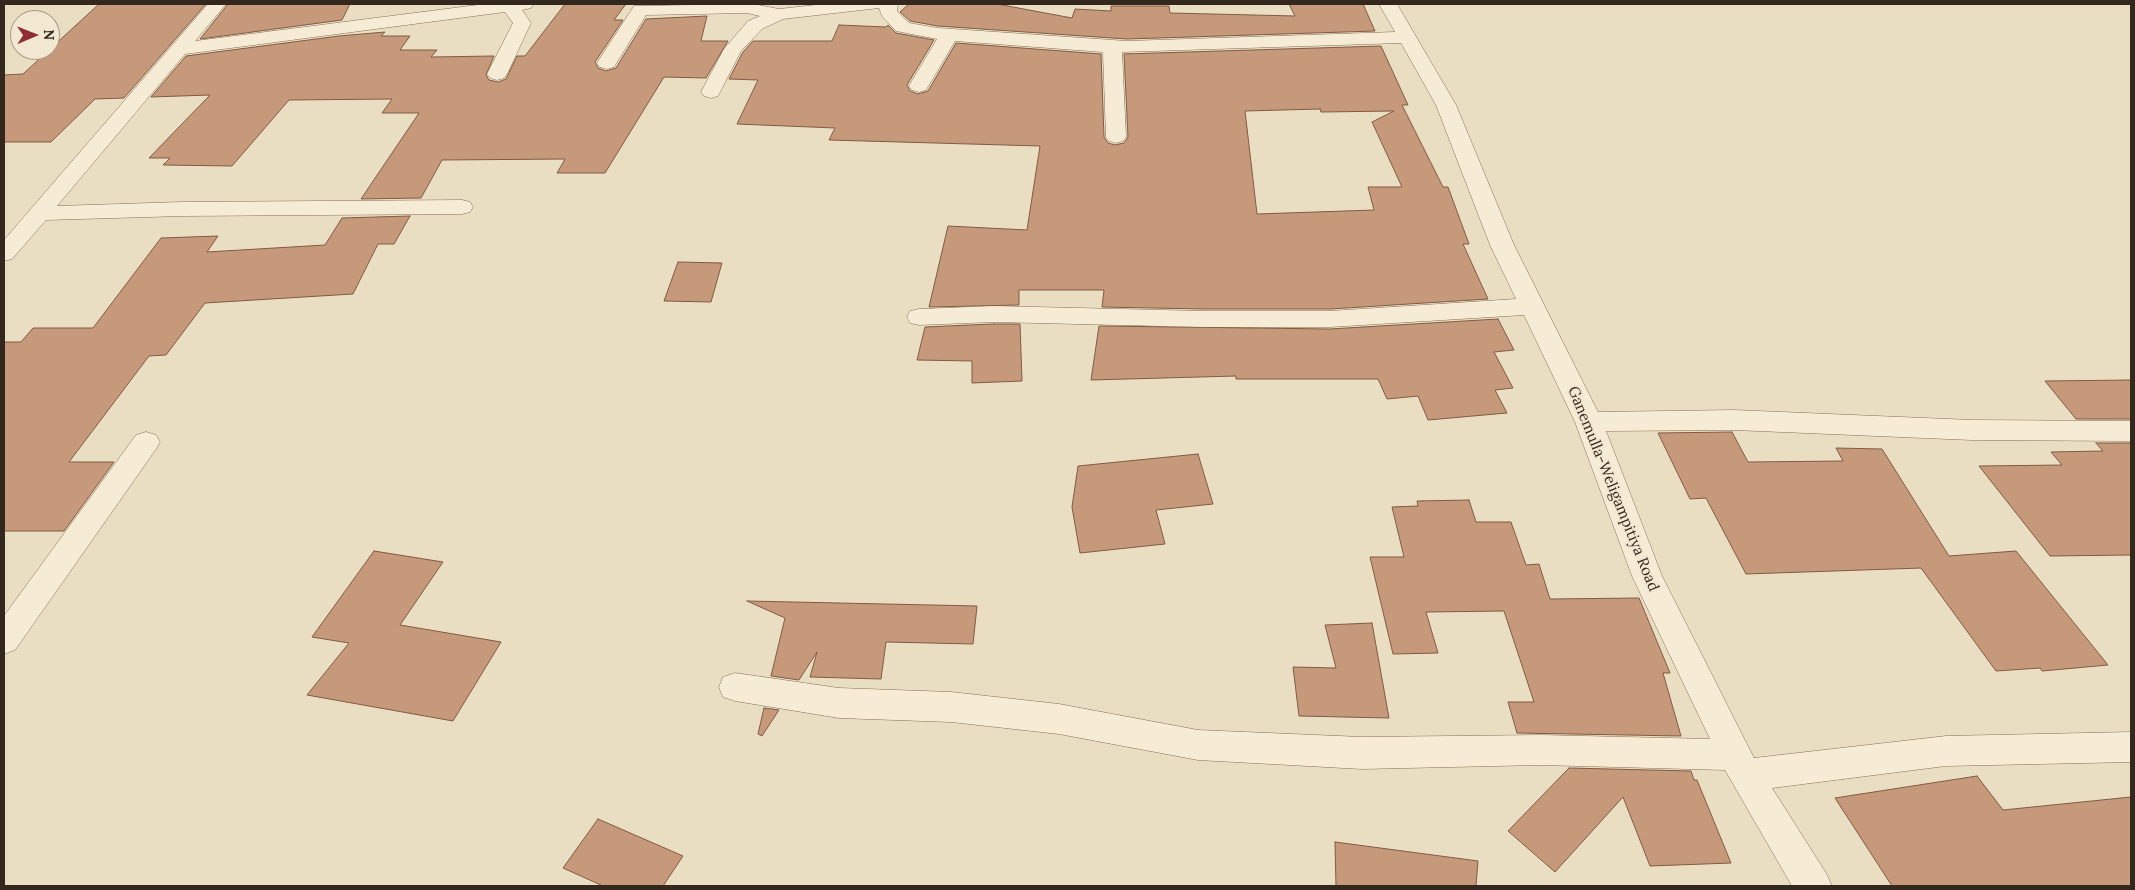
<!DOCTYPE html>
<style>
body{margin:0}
#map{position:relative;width:2135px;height:890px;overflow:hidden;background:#eadec2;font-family:Lora,serif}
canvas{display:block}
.frame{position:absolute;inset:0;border:5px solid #34281e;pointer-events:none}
.north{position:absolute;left:10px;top:10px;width:50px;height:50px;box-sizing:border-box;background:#f2e8d1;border:1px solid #a69b89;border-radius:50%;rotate:89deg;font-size:14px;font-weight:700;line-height:20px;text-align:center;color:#34281e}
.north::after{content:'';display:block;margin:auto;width:18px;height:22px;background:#8d2f32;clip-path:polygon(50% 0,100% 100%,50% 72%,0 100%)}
</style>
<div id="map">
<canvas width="2135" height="890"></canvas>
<div class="frame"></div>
<div class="north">N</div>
</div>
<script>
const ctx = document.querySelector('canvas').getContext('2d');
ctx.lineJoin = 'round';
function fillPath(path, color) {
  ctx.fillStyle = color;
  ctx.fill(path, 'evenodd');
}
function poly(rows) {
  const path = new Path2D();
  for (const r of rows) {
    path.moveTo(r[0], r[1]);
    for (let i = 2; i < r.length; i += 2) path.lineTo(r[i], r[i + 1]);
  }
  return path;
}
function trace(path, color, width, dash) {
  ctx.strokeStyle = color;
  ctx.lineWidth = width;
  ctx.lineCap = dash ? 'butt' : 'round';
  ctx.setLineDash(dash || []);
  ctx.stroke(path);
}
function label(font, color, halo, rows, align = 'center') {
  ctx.font = font + ' Lora,serif';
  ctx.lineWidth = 4.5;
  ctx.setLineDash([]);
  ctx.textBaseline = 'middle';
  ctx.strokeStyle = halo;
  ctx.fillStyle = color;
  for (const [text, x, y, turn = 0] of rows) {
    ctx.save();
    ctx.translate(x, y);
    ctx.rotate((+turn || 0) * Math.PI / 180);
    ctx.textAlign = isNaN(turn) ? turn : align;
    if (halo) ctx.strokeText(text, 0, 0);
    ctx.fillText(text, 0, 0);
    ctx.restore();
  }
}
const building = poly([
 [99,4,206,4,124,98,95,99,51,142,4,142,4,75,23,74,99,4],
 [228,4,350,4,342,20,200,39,228,4],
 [565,4,626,4,614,20,623,20,595,62,598,68,606,71,616,68,646,19,707,16,701,41,728,41,706,78,664,77,605,173,557,173,565,159,442,160,421,198,361,199,419,113,382,113,392,99,289,100,232,166,163,165,170,158,149,158,210,95,151,97,186,56,339,36,385,32,381,36,410,36,400,50,437,50,431,57,494,56,486,75,489,80,498,82,506,79,517,56,525,56,565,4],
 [909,4,997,4,1072,18,1075,9,1111,11,1111,6,1169,6,1170,13,1295,16,1289,4,1363,4,1375,31,1127,39,938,26,910,21,900,12,909,4],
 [839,25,886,27,888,25,896,33,934,40,907,85,910,91,918,94,928,91,956,43,1101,54,1104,137,1108,143,1115,145,1124,143,1128,137,1124,54,1381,46,1408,105,1402,105,1443,187,1448,187,1469,244,1463,244,1488,299,1330,309,1204,309,1102,307,1104,290,1019,290,1019,305,929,307,948,226,1027,230,1040,146,829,140,835,128,737,124,758,80,729,79,743,52,753,41,832,41,839,25],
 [1320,109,1321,112,1394,111,1372,122,1402,187,1368,187,1374,210,1257,214,1245,111,1320,109],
 [410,216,394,244,378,244,353,294,205,303,166,355,149,356,69,462,114,462,64,531,4,531,4,342,21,342,33,328,93,328,161,238,218,236,207,252,325,245,342,218,410,216],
 [678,262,722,263,711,302,664,301,678,262],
 [1498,319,1514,350,1494,352,1513,388,1495,390,1507,413,1428,420,1418,396,1387,399,1378,379,1236,379,1236,376,1091,380,1099,326,1330,329,1498,319],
 [994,324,1020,324,1022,381,972,383,972,361,917,360,925,327,994,324],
 [2131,380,2131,419,2076,419,2045,381,2131,380],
 [1732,432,1748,462,1843,461,1836,448,1882,449,1949,556,2016,551,2108,665,2042,671,2040,668,1996,671,1921,568,1746,574,1706,498,1690,499,1658,433,1732,432],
 [2096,443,2131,443,2131,555,2050,556,1979,466,2062,465,2051,452,2103,451,2096,443],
 [1198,454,1213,504,1156,510,1165,544,1080,553,1072,507,1078,466,1198,454],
 [1469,500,1476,522,1511,522,1526,565,1539,564,1550,599,1639,598,1670,673,1663,673,1681,736,1517,733,1508,702,1534,702,1504,611,1426,612,1438,653,1393,654,1370,557,1404,557,1392,507,1418,506,1417,501,1469,500],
 [374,551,443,562,400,625,501,642,453,721,307,695,349,643,312,637,374,551],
 [747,601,977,606,973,644,886,642,881,679,810,677,817,652,799,680,771,676,785,618,747,601],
 [1372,623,1389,718,1299,716,1293,667,1336,668,1325,625,1372,623],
 [764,708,779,710,762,736,758,734,764,708],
 [1569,768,1691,771,1694,780,1697,780,1731,863,1650,866,1623,797,1555,872,1508,831,1569,768],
 [1977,776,2003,810,2131,797,2131,886,1892,886,1835,798,1977,776],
 [598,819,683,856,663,886,603,886,563,868,598,819],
 [1335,842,1478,861,1476,886,1336,886,1335,842]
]);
const minor = poly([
 [208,4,226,4,195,41,485,4,534,4,531,8,522,10,531,23,507,74,504,78,497,80,490,78,487,74,513,23,505,12,185,54,57,206,182,202,462,200,470,202,473,207,470,212,462,214,182,216,46,220,12,259,4,261,4,240,208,4],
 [753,4,779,9,825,4,898,4,897,11,909,23,938,28,1127,41,1395,32,1379,4,1397,4,1456,105,1514,245,1598,412,1734,410,1972,420,2131,421,2131,441,1972,440,1734,430,1606,431,1662,576,1754,758,1946,736,2131,732,2131,762,1946,766,1772,788,1826,873,1832,886,1792,886,1725,770,1541,765,1362,769,1198,760,1059,734,951,722,839,718,735,701,723,697,719,687,723,677,735,673,839,688,951,692,1059,704,1198,730,1362,737,1541,735,1710,739,1632,576,1575,422,1524,315,1330,327,1204,327,994,322,919,325,910,323,907,317,910,311,919,309,994,306,1204,311,1330,311,1516,299,1490,245,1436,105,1401,43,1122,52,1126,137,1123,141,1116,143,1109,141,1106,137,1103,52,955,41,926,90,919,92,912,90,909,86,937,39,896,31,882,16,879,8,783,19,762,29,741,51,718,96,711,98,704,96,701,92,724,49,748,21,760,16,747,13,646,15,614,67,607,69,600,67,597,63,634,6,753,4],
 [146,432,156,435,160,442,156,449,15,650,4,654,4,616,136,435,146,432]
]);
const streetNames = [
 ["Ganemulla-Weligampitiya Road",1613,489,68]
];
fillPath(building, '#c6997b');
trace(building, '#805a43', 1);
trace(minor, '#836f5b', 1);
fillPath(minor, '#f6ebd5');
label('15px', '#34281e', '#f2e8d1', streetNames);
</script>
